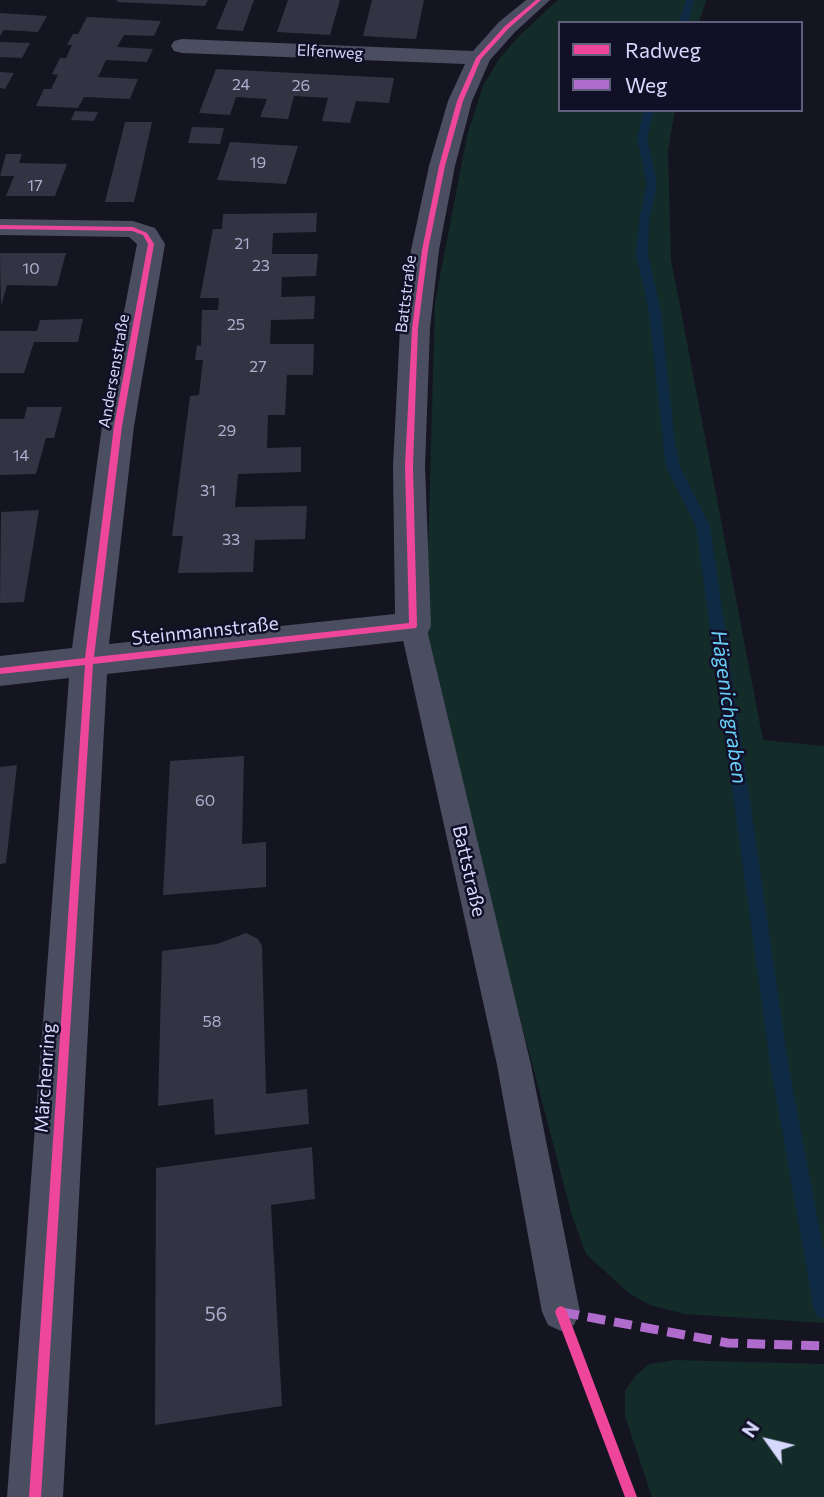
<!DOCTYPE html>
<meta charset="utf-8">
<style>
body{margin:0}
#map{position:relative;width:824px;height:1497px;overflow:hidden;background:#151521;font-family:Commissioner,sans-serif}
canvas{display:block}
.legend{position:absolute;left:558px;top:21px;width:245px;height:91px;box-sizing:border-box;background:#111026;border:2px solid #60607c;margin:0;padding:9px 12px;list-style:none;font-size:21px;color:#d7d8fe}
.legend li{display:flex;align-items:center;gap:14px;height:35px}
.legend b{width:35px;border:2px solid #60607c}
.north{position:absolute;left:733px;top:1406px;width:70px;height:70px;-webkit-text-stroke:5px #111026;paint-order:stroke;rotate:304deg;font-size:19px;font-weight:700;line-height:28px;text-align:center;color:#d7d8fe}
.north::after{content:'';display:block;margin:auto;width:24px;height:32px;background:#d7d8fe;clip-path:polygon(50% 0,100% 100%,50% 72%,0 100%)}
</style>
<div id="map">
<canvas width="824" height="1497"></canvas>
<ul class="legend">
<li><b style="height:9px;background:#ed469a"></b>Radweg</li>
<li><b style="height:9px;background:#b06ccc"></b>Weg</li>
</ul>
<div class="north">N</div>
</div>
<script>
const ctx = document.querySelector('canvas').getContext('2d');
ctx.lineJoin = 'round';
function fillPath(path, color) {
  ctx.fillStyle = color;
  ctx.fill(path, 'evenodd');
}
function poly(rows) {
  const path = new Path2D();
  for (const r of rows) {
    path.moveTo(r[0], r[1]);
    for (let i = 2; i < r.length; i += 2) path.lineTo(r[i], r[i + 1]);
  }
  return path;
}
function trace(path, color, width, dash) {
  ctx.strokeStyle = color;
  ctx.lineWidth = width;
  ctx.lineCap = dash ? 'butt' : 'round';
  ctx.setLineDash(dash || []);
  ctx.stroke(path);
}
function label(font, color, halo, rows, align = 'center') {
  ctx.font = font + ' Commissioner,sans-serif';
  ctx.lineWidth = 5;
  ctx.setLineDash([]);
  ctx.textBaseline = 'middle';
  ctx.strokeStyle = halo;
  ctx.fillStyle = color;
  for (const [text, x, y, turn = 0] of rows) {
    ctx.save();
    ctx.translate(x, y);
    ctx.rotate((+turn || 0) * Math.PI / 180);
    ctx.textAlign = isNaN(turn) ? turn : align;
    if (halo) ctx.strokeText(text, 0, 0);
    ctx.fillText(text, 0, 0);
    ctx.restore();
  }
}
const green = poly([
 [558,0,706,0,699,23,560,23,560,110,675,110,668,151,671,259,763,740,824,746,824,1323,684,1314,650,1305,630,1294,586,1254,572,1216,479,861,426,627,435,302,467,136,483,86,499,59,518,37],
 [675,1360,824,1364,824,1497,652,1497,625,1416,625,1391,636,1375,649,1364]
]);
const stream = poly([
 [686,0,694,0,688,23,679,23,686,0],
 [644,110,654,110,647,138,657,184,649,221,648,254,661,312,675,442,680,467,710,526,788,1063,824,1253,824,1319,817,1316,814,1309,770,1063,696,526,666,467,663,442,649,312,636,254,639,221,647,184,637,138,644,110]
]);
const building = poly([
 [117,0,208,0,205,6,117,2],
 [228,0,254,0,243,31,216,29],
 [288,0,340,0,330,35,277,32],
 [372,0,424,0,416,39,363,36],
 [0,13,47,16,38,32,4,30,0,36],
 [87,17,161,21,154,36,124,35,117,47,153,49,147,62,106,60,98,77,138,79,130,99,84,97,78,108,36,106,44,89,51,89,58,75,52,74,60,58,66,58,72,45,67,45,73,34,78,34],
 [0,42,30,43,22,58,0,57],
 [216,69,276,72,394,78,389,103,356,101,350,123,322,121,328,98,294,96,288,119,260,117,267,99,236,97,230,115,199,113],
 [0,72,14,73,5,89,0,88],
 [75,111,98,112,94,121,71,120],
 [125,122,152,122,136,194,134,202,105,202],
 [192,127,224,128,220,144,188,143],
 [230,142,298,146,286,184,217,180],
 [6,154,22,154,19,163,67,164,55,196,6,196,14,176,0,176],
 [317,213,316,232,273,233,272,254,318,254,316,276,282,277,281,297,315,296,314,319,271,320,270,344,314,344,313,375,287,375,285,415,268,415,267,448,301,447,301,472,238,474,235,507,307,506,305,539,255,540,253,572,178,573,183,536,172,536,190,396,199,395,203,360,195,360,197,345,201,346,202,310,218,310,219,298,200,298,213,229,222,229,223,214],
 [0,253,66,253,57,286,7,285,1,306],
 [83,319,78,342,34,342,24,373,0,373,0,331,37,331,40,320],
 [27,407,62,407,54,438,46,438,36,474,0,475,0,419,24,419],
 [39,510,24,602,0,603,1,512],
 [244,756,242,844,266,842,266,887,163,895,170,761],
 [17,765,6,863,0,864,0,767],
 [246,933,258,939,262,946,266,1094,307,1089,309,1124,215,1135,213,1099,158,1106,162,951,217,944],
 [312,1147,315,1199,271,1205,282,1406,155,1425,156,1168]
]);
const service = poly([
 [413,616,422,619,426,626,531,1065,580,1312,574,1325,561,1331,548,1325,542,1312,497,1065,400,626,404,619,413,616]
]);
const minor = poly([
 [526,0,550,0,515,32,490,60,472,101,455,166,439,250,430,328,425,466,431,626,426,636,413,640,107,674,63,1497,7,1497,69,678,0,686,0,656,72,648,102,426,137,244,129,237,0,235,0,219,133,221,155,228,165,244,134,426,109,644,395,614,393,466,400,328,411,250,429,166,448,101,465,64,182,53,174,51,171,46,174,41,182,39,473,51,499,22,526,0]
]);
const quiet = poly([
 [561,1312,728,1343,824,1346]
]);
const cycleway = poly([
 [536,0,541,0,509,28,481,59,463,101,445,166,428,250,418,328,413,466,417,626,416,628,93,664,41,1497,29,1497,85,665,0,674,0,668,85,658,114,426,148,244,143,235,132,231,0,229,0,225,133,227,147,233,154,244,122,426,94,657,409,623,405,466,412,328,422,250,439,166,457,101,476,58,505,26,536,0],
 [561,1306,565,1308,567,1312,637,1497,625,1497,555,1312,557,1308,561,1306]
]);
const farStreetnames = [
 ["Elfenweg",330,52,3],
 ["Battstraße",406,294,-83],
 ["Andersenstraße",114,371,-80]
];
const numberNames = [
 ["24",241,85],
 ["26",301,86],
 ["19",258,163],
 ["17",35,186],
 ["21",242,244],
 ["23",261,266],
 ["10",31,269],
 ["25",236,325],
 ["27",258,367],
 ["29",227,431],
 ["14",21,456],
 ["31",208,491],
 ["33",231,540],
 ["60",205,801],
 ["58",212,1022]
];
const streetNames = [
 ["Steinmannstraße",205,631,-6],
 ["Battstraße",469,871,77],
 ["Märchenring",45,1078,-86]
];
const nearNumbernames = [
 ["56",216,1315]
];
const waterNames = [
 ["Hägenichgraben",729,707,82]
];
fillPath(green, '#132c2a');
fillPath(stream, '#0f2a44');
fillPath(building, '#333343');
fillPath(service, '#4b4d61');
fillPath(minor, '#4b4d61');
trace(quiet, '#b06ccc', 9, [18, 9]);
fillPath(cycleway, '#ed469a');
label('16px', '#d7d8fe', '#111026', farStreetnames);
label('16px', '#aeafcf', null, numberNames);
label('19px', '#d7d8fe', '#111026', streetNames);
label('19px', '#aeafcf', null, nearNumbernames);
label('italic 21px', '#69cdfa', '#111026', waterNames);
</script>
